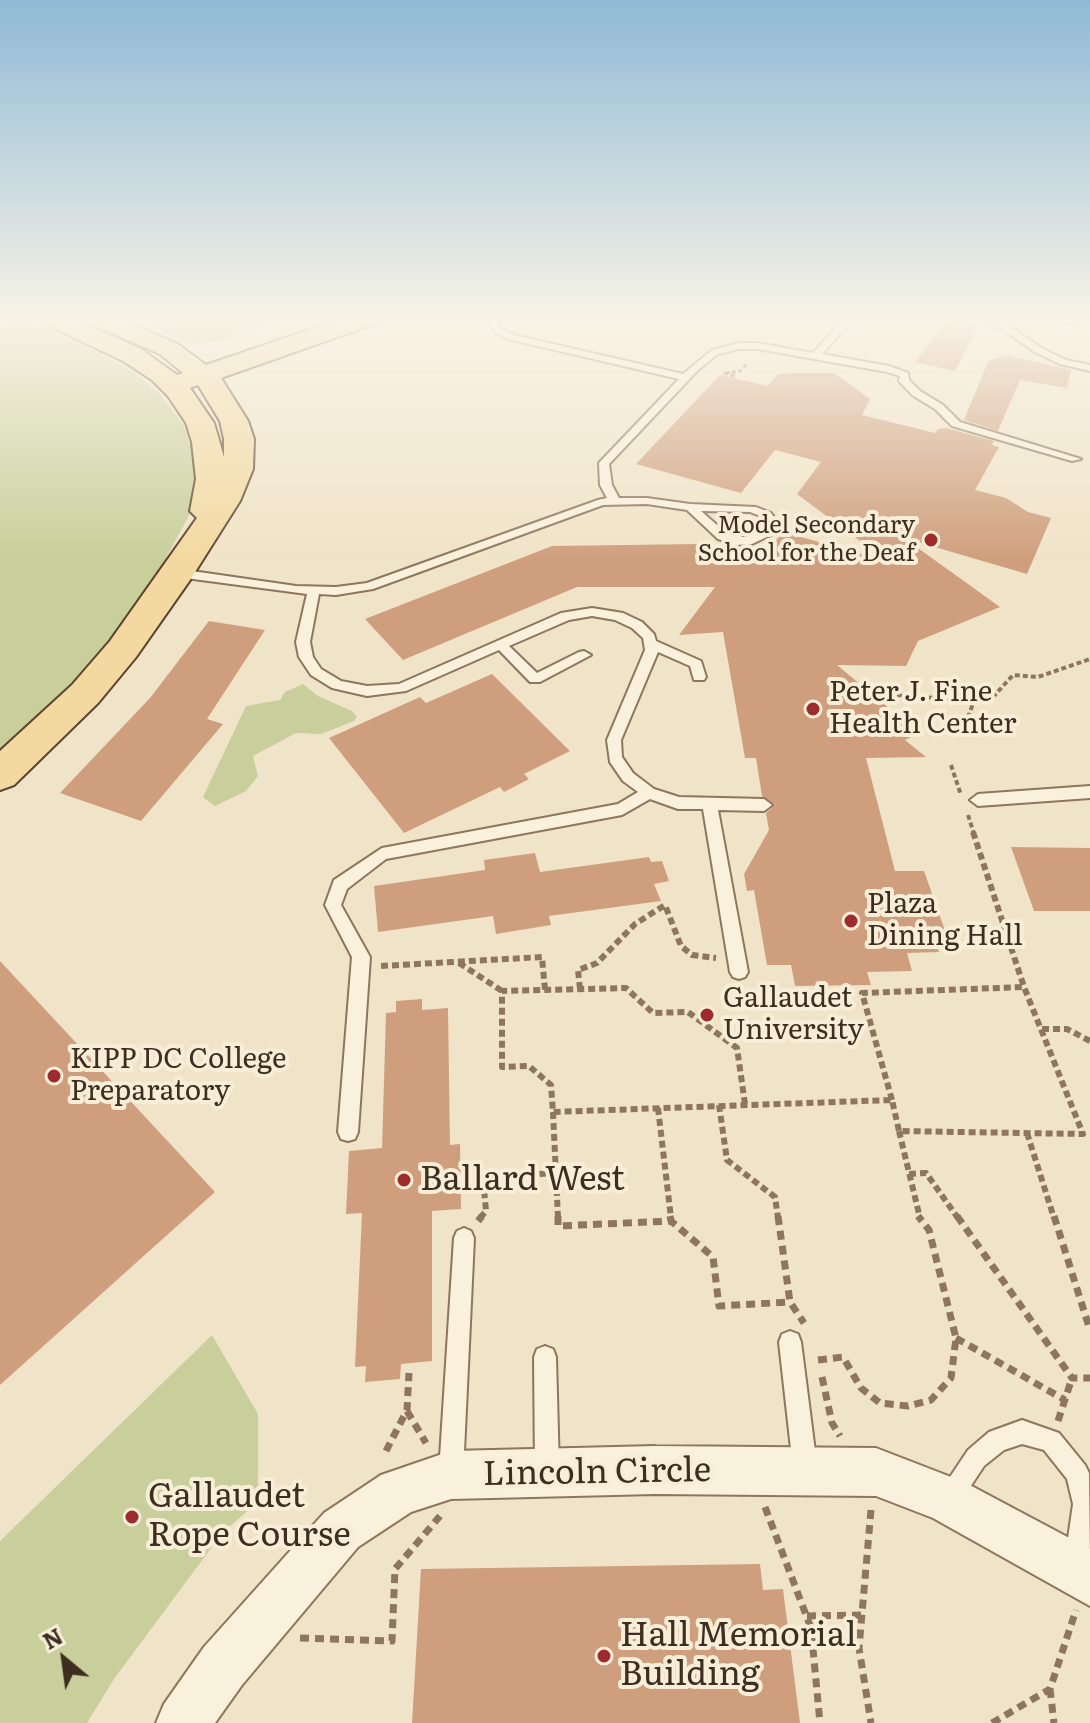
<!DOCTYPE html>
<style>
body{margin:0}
#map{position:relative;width:1090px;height:1723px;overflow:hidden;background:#f0e4c8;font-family:Literata,serif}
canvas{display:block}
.north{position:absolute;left:24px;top:1619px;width:80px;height:80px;-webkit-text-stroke:6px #f7eed8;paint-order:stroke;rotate:331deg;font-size:22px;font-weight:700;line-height:32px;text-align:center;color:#3d2e20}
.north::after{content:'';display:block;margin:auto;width:28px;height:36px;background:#3d2e20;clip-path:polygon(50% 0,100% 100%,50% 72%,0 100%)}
</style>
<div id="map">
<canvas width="1090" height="1723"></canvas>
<div class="north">N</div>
</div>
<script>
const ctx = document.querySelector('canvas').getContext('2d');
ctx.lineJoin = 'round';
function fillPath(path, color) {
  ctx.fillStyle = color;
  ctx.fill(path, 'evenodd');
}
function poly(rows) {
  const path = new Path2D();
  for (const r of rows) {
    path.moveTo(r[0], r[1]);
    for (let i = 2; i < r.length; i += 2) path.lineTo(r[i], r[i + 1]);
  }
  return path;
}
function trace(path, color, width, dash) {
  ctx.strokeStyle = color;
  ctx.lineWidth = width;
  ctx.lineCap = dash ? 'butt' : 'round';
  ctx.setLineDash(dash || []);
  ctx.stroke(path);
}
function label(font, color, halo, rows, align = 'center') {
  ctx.font = font + ' Literata,serif';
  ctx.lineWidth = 8;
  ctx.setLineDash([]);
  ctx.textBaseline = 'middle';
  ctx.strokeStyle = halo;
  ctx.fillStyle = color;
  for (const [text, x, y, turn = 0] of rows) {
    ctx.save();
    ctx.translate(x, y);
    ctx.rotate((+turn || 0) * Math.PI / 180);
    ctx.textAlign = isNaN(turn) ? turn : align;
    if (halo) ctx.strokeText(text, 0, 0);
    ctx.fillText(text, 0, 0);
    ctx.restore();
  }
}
const green = poly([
 [24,319,100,353,134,372,159,393,183,424,196,461,191,512,141,604,84,679,0,758,0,328],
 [132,319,288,319,223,340,198,344,185,342],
 [303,684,318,696,352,711,357,717,354,721,321,734,296,733,253,756,258,776,246,791,215,806,203,797,246,706,280,700,285,692],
 [212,1335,258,1414,258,1502,223,1532,114,1679,87,1723,0,1723,0,1541]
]);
const building = poly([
 [948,319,969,319,968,322,979,324,955,371,915,362],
 [1005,355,1071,370,1067,388,1020,380,998,431,964,420,988,362],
 [789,373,834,373,870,399,862,415,935,433,938,429,946,428,994,441,992,445,999,447,975,490,1006,498,1028,512,1051,518,1027,574,904,538,1000,607,918,641,906,666,837,665,919,733,905,740,926,757,866,758,895,871,924,871,949,942,936,942,939,952,907,953,912,971,867,972,871,985,795,986,791,965,767,965,754,890,747,891,744,874,769,830,766,813,775,805,762,796,756,758,745,758,723,632,679,635,715,587,577,587,403,660,365,619,552,546,698,544,702,563,757,563,783,532,887,561,797,494,821,462,775,450,741,493,636,464,720,375,768,386,777,375],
 [209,621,265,630,207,719,223,724,141,821,60,793,150,698],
 [492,674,570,751,524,774,529,779,504,792,500,787,404,833,329,738,420,697,426,703],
 [1011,847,1090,848,1090,911,1034,911],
 [535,853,540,872,649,857,651,862,662,861,669,881,654,884,661,901,549,916,551,925,496,934,493,916,378,932,374,886,485,870,484,860],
 [0,961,215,1192,0,1385],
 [422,999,422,1010,448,1008,450,1145,460,1144,461,1209,432,1211,432,1361,401,1364,400,1379,365,1382,366,1366,355,1367,362,1213,346,1214,349,1151,382,1148,386,1013,396,1012,396,1001],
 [760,1564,763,1590,783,1589,800,1723,412,1723,421,1569]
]);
const pathFar3 = poly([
 [724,373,737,377],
 [726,374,730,371,738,373,748,363]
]);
const pathFar2 = poly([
 [897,695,974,701,994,696,1013,675,1038,677,1090,659],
 [965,725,974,701],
 [951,765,961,795],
 [968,815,974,834]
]);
const pathFar1 = poly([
 [459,963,502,991],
 [381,966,542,957,545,990],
 [580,989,578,970,597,963,635,924,665,905,681,946,692,955,716,958],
 [1042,1029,1067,1029,1090,1041],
 [892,1100,862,993,1024,987],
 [745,1104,737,1048,688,1012,653,1013,626,988,502,991,502,1067,529,1066,551,1085,553,1112,892,1100,899,1131,1083,1134,1024,987,973,832],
 [719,1105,727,1160,775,1197,778,1218],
 [658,1108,671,1218],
 [553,1112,558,1218],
 [899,1131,920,1218],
 [1027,1133,1054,1218],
 [909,1174,926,1173,958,1218],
 [480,1218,486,1211,483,1178,555,1173]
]);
const path = poly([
 [558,1216,558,1226,671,1221,713,1257,719,1306,790,1302],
 [670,1216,671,1221],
 [778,1216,790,1302,804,1323],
 [957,1216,1072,1378,1090,1378],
 [1054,1216,1090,1330],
 [478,1221,482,1216],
 [956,1338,1065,1400],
 [818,1360,843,1357,861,1388,880,1403,908,1406,931,1400,951,1378,956,1338,929,1230,918,1216],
 [822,1377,832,1423,840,1436],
 [407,1411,426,1443],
 [1058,1421,1072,1378],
 [386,1451,407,1410,409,1373],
 [765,1507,811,1628,820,1723],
 [871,1510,859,1648,871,1723],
 [807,1616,862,1615],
 [300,1638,392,1641,395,1569,440,1516],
 [1050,1689,1054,1723],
 [992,1723,1050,1689,1076,1610]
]);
const service = poly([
 [487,319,495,319,502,329,514,335,683,374,712,350,739,343,758,343,813,353,843,320,857,319,849,324,822,354,889,366,908,373,909,380,920,391,943,405,960,422,1081,459,1072,461,952,426,935,409,912,395,899,381,900,376,887,372,758,349,739,349,718,354,698,370,609,464,612,485,619,498,647,498,690,504,756,507,771,513,778,523,775,533,752,544,736,545,718,539,687,510,647,504,603,505,373,589,336,595,319,594,310,642,313,657,321,669,341,681,367,686,399,684,561,613,592,608,623,613,642,622,654,634,656,641,701,661,706,677,704,680,694,680,690,666,658,652,621,740,622,757,633,773,654,789,679,797,764,799,772,805,764,811,718,810,748,972,745,977,739,979,733,977,730,972,703,809,678,809,650,799,622,815,386,859,347,889,341,905,370,957,358,1132,355,1139,348,1141,341,1139,338,1132,352,957,325,905,334,880,382,848,618,804,638,792,623,781,610,762,607,740,645,650,643,638,632,628,615,620,592,616,569,620,509,646,537,673,579,652,584,651,591,655,540,682,530,682,499,650,406,691,367,696,332,688,311,675,299,657,296,642,307,594,178,577,172,573,178,569,296,586,336,587,367,583,598,500,607,498,600,485,599,463,679,379,508,339,496,333,487,319],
 [701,511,750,512,763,517,766,523,765,529,746,537,737,537,726,533,701,511],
 [973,319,987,319,1008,325,1041,348,1066,360,1090,365,1090,371,1060,364,1035,352,1002,329,973,319],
 [1055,319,1070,319,1073,321,1068,324,1055,319],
 [1090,786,1090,798,978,806,970,800,978,794,1090,786],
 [464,1228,471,1231,474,1238,463,1473,459,1481,451,1485,443,1481,439,1473,454,1238,457,1231,464,1228],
 [790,1331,798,1334,801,1342,817,1467,813,1475,805,1479,797,1475,793,1467,779,1342,782,1334,790,1331],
 [545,1346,553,1349,556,1357,559,1470,555,1478,547,1482,539,1478,535,1470,534,1357,537,1349,545,1346],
 [1022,1420,1059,1433,1085,1465,1089,1473,1090,1562,1086,1575,1077,1579,1068,1575,1064,1566,1073,1504,1067,1479,1044,1450,1022,1444,1004,1450,984,1466,957,1507,948,1510,939,1507,936,1498,968,1450,989,1432,1022,1420]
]);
const minor = poly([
 [655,1446,876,1448,964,1482,1090,1549,1090,1606,933,1518,876,1496,655,1494,451,1499,411,1512,358,1547,242,1685,215,1723,156,1723,164,1704,204,1647,324,1513,381,1475,451,1451,655,1446]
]);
const primary = poly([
 [42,319,74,319,141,349,177,375,183,373,160,354,91,324,88,319,120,319,178,344,206,365,341,319,377,319,374,324,221,378,248,421,254,439,253,469,240,501,190,580,136,657,98,703,14,785,0,790,0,751,72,685,110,641,197,518,190,511,196,479,192,442,186,423,168,396,152,380,123,361,45,324,42,319],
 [198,385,220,421,224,439,224,457,214,423,190,388,198,385]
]);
const markers = [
 [931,540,8,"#9e2a2b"],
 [813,709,8,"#9e2a2b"],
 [851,921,8,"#9e2a2b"],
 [707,1015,8,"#9e2a2b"],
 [54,1076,8,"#9e2a2b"],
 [404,1180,8,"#9e2a2b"],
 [132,1517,8,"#9e2a2b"],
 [604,1656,8,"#9e2a2b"]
];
const farPoinames = [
 ["Model Secondary",915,526],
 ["School for the Deaf",915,554]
];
const poiNames = [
 ["Peter J. Fine",829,693],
 ["Health Center",829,725],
 ["Plaza",867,905],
 ["Dining Hall",867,937],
 ["Gallaudet",723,999],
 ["University",723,1031],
 ["KIPP DC College",70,1060],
 ["Preparatory",70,1092]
];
const nearPoinames = [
 ["Ballard West",420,1180],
 ["Gallaudet",148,1497],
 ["Rope Course",148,1536],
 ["Hall Memorial",620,1636],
 ["Building",620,1675]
];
const nearStreetnames = [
 ["Lincoln Circle",597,1473,-1]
];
fillPath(green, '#c9cf9b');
fillPath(building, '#cf9f7d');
trace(service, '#8d765c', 4);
trace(minor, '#8d765c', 4);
trace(primary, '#5b4430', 4);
trace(pathFar3, '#8d765c', 3, [4, 3]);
trace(pathFar2, '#8d765c', 4, [5, 3]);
trace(pathFar1, '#8d765c', 6, [7, 4]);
trace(path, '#8d765c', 7, [9, 6]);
fillPath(service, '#faf1dc');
fillPath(minor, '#faf1dc');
fillPath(primary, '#f3d9a0');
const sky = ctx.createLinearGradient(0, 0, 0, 560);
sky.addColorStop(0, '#8fbad6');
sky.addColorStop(0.57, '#f8f3e6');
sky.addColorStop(1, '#f8f3e600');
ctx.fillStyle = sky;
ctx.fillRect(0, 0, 1090, 560);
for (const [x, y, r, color] of markers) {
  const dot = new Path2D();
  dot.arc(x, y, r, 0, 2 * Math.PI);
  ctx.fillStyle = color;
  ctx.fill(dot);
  trace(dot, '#f7eed8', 3);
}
label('24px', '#3d2e20', '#f7eed8', farPoinames, 'right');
label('28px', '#3d2e20', '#f7eed8', poiNames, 'left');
label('34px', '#3d2e20', '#f7eed8', nearPoinames, 'left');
label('34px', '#3d2e20', '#f7eed8', nearStreetnames);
</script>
